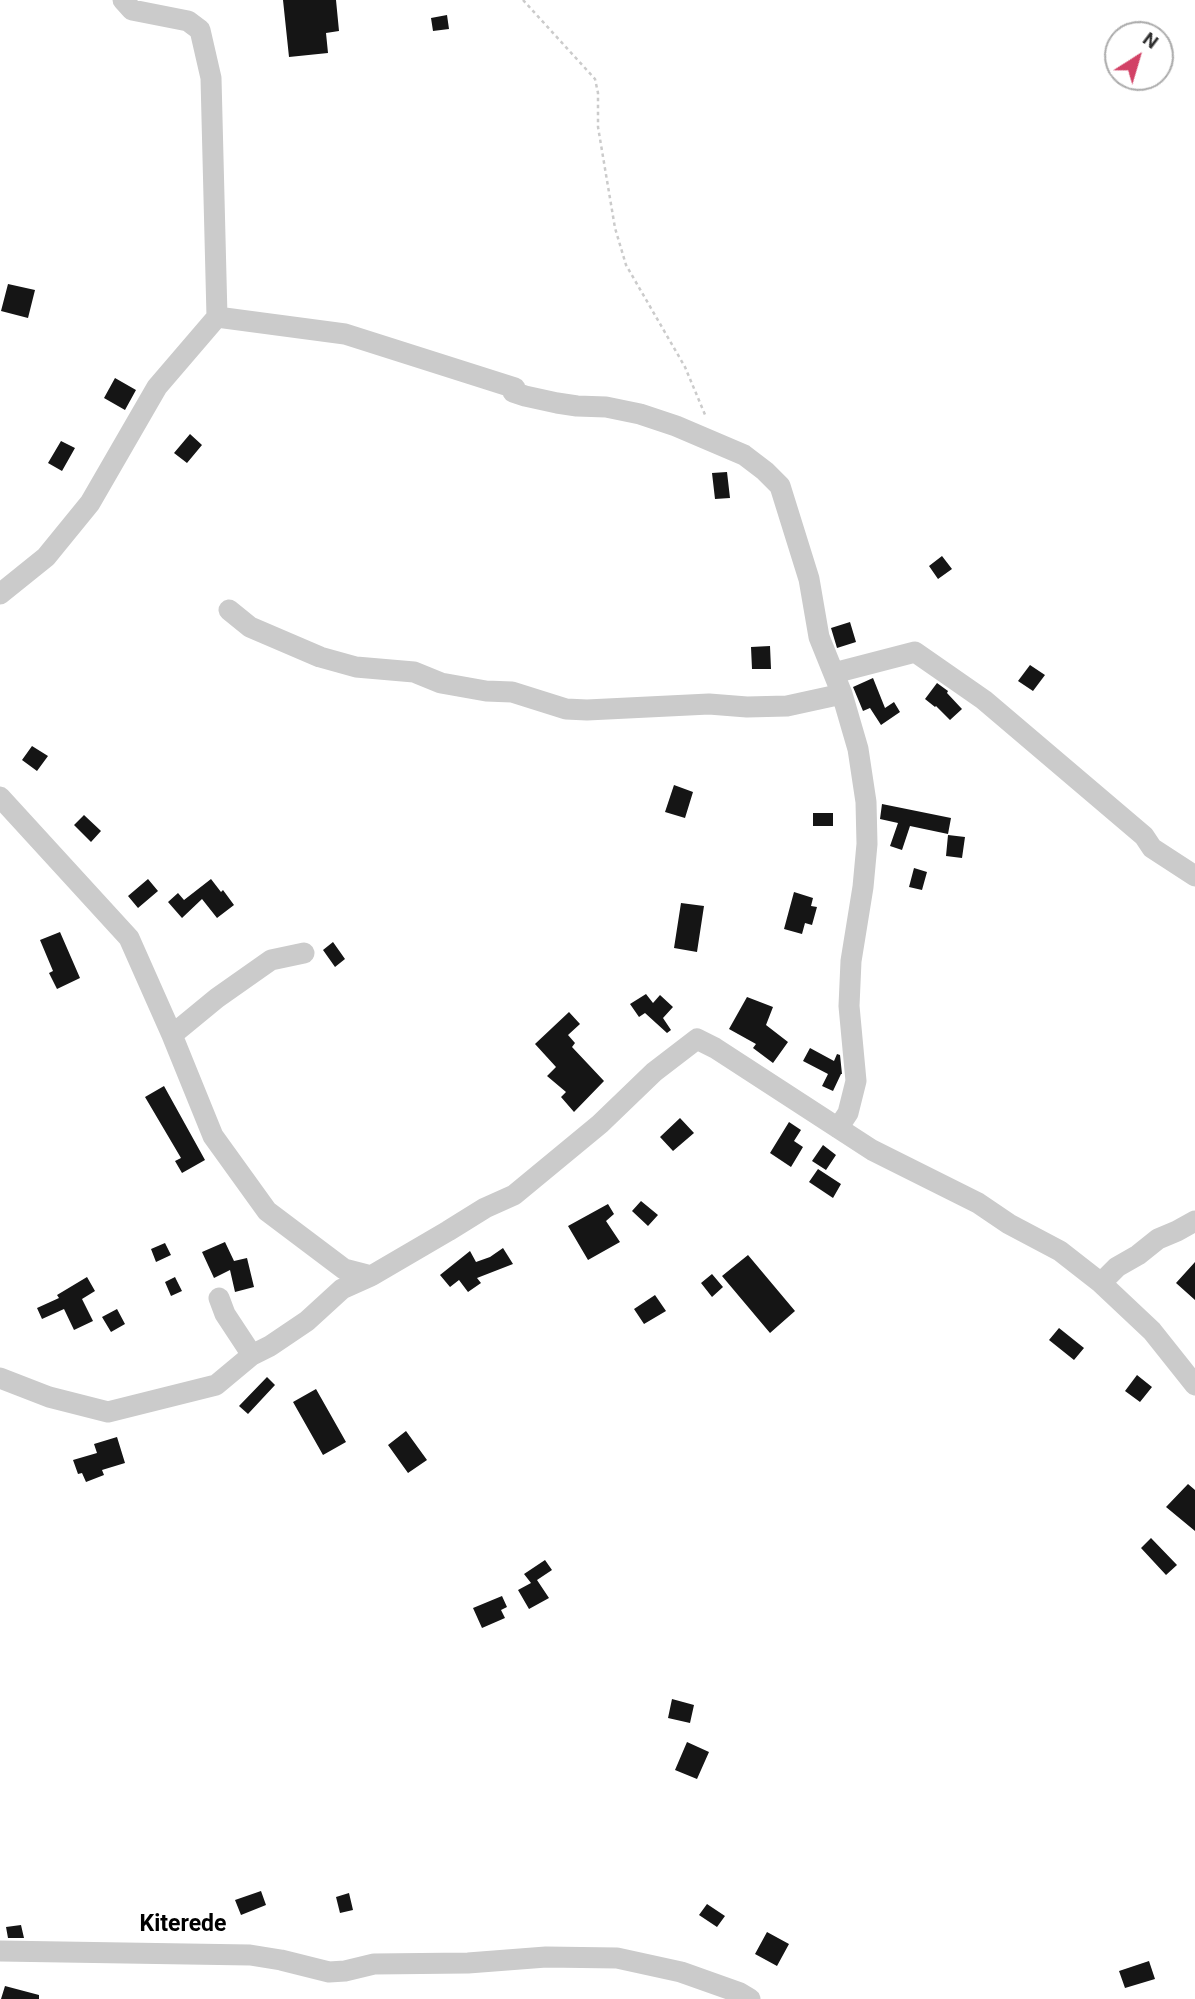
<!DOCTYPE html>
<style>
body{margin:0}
#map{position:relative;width:1195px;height:1999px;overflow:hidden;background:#fff;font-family:Roboto,sans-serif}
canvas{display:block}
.north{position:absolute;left:1104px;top:21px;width:70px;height:70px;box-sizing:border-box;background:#fff;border:2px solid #ababab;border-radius:50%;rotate:37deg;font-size:19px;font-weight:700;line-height:28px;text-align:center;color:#2e2e2e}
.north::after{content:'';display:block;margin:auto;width:24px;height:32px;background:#d24266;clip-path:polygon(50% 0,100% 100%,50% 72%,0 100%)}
</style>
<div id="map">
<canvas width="1195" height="1999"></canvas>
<div class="north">N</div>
</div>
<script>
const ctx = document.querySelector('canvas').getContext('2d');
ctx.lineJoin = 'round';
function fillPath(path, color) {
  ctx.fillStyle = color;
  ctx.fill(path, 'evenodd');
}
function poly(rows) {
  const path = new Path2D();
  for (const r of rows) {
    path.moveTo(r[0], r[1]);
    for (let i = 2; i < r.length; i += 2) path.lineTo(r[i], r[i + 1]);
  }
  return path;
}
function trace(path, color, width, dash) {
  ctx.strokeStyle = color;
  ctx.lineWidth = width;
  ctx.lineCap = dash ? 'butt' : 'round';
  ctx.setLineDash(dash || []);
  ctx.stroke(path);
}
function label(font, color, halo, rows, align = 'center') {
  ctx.font = font + ' Roboto,sans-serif';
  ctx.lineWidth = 7;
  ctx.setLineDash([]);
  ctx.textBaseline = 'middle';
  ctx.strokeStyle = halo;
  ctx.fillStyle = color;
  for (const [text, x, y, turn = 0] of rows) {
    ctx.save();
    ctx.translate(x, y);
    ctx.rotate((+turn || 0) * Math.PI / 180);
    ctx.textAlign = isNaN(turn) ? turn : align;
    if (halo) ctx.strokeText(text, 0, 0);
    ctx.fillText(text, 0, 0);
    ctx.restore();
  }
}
const building = poly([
 [283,0,336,0,339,31,326,33,328,53,289,57],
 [447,15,449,29,433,31,431,18],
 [8,284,35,290,28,318,1,311],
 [115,378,136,390,125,410,104,398],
 [190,434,202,445,187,463,174,453],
 [61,441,75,448,62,471,48,463],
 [727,472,730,498,715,499,712,473],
 [942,556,952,569,938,579,929,566],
 [850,622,856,642,837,648,831,628],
 [770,646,771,669,752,669,751,647],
 [1030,665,1045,675,1033,691,1018,681],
 [873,678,885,708,894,702,900,712,881,725,870,708,863,711,853,687],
 [937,683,948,691,947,693,962,709,950,720,936,706,935,707,925,699],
 [32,746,48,756,37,771,22,760],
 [674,785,693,792,685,818,665,812],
 [882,804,951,818,948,834,910,826,902,850,890,846,898,823,880,819],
 [813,813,833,813,833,826,813,826],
 [84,815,101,831,91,842,74,825],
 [948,835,965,837,962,858,946,856],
 [914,868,927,872,922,890,909,887],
 [148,879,158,891,138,908,128,896],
 [211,879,221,892,223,890,234,905,217,918,202,899,182,918,168,902,178,893,184,900],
 [794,892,813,898,811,906,817,907,812,925,805,923,802,934,784,929],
 [681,903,704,906,697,952,674,948],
 [60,932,80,978,57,989,49,973,53,971,40,940],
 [333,942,345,959,335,967,323,950],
 [646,994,653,1003,660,995,673,1007,663,1018,671,1030,667,1033,645,1013,639,1017,630,1004],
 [747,997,773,1007,766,1025,788,1042,773,1063,753,1048,756,1044,729,1029],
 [569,1012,580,1024,568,1035,575,1043,572,1047,604,1081,574,1112,561,1097,566,1092,547,1076,556,1067,535,1044],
 [810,1048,834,1061,837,1054,840,1055,842,1074,841,1074,833,1091,822,1086,828,1074,803,1061],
 [164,1086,205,1160,182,1173,175,1161,181,1158,145,1097],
 [680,1118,694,1133,673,1151,660,1137],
 [789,1122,801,1130,794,1141,803,1147,791,1167,770,1153],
 [823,1145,836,1155,826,1170,812,1161],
 [818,1169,841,1184,833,1198,809,1182],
 [641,1201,658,1215,648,1226,632,1211],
 [608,1204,614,1214,606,1221,620,1242,588,1260,568,1226],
 [225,1242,234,1261,247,1258,254,1287,235,1292,230,1270,214,1278,202,1252],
 [165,1243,171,1255,156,1262,151,1249],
 [503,1248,513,1264,477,1278,481,1283,468,1292,459,1280,450,1287,440,1275,470,1251,476,1262,490,1257],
 [748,1255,795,1311,770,1333,722,1276],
 [1195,1262,1195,1300,1176,1283],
 [712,1274,723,1287,712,1297,701,1283],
 [87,1277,95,1291,82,1299,93,1321,74,1330,64,1309,42,1319,37,1308,59,1298,57,1295],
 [175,1277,182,1291,171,1296,165,1282],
 [655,1295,666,1311,644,1324,634,1309],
 [117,1309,125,1324,111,1332,102,1317],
 [1059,1328,1084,1348,1074,1360,1049,1340],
 [1137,1375,1152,1387,1140,1402,1125,1391],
 [267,1377,275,1385,248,1414,239,1406],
 [316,1389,346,1442,323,1455,293,1402],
 [406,1431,427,1460,408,1473,388,1445],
 [117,1437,125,1463,102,1470,104,1475,86,1482,82,1473,78,1474,73,1460,97,1453,94,1444],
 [1188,1484,1195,1490,1195,1531,1166,1507],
 [1151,1538,1177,1565,1166,1575,1141,1548],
 [545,1560,552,1570,537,1580,549,1598,529,1609,518,1590,531,1583,524,1574],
 [502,1596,507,1607,501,1610,505,1618,482,1628,473,1608],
 [672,1699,694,1705,690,1723,668,1718],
 [687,1742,709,1752,697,1779,675,1770],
 [261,1891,266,1905,241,1915,235,1900],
 [349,1893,353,1910,340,1913,336,1897],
 [707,1904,725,1916,717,1927,699,1915],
 [21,1925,24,1938,8,1938,6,1927],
 [767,1932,789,1944,777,1966,755,1954],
 [1149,1961,1155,1979,1125,1988,1119,1971],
 [5,1986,39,1995,39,1999,1,1999]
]);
const path = poly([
 [523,0,595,79,598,93,598,127,615,228,626,265,685,367,706,417]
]);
const minor = poly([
 [217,317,345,334,515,388],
 [513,392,525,396,557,403,577,406,606,407,640,414,676,426,744,455,765,471,780,486,809,579,819,637,842,694,858,749,866,802,867,844,863,887,851,961,849,1006,856,1081,848,1113,838,1128],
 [0,594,46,557,90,503,157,387,217,317,211,78,200,30,188,21,132,10,123,0],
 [229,610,250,627,320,657,356,667,414,672,441,683,486,691,512,692,566,709,587,710,709,704,747,707,787,706,842,694],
 [834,673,915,652,984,700,1144,836,1152,848,1195,876],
 [0,797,129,938,172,1035,213,1136,267,1211,344,1269,371,1276,448,1231,485,1208,514,1195,600,1124,654,1072,697,1039,715,1048,872,1150,978,1203,1009,1224,1060,1251,1101,1283],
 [172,1035,217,998,271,960,304,953],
 [1195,1221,1177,1231,1158,1239,1138,1255,1117,1267,1101,1283,1152,1331,1195,1385],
 [219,1298,225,1314,252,1355],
 [0,1378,49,1397,108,1412,216,1385,252,1355,270,1346,307,1321,342,1289,371,1276],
 [0,1951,250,1955,281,1960,329,1972,345,1971,374,1964,468,1963,546,1957,617,1958,681,1972,740,1993,750,1999]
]);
const quarterNames = [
 ["Kiterede",183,1925]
];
fillPath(building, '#151515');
trace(path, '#cbcbcb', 2.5, [3.5, 3.5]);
trace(minor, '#cbcbcb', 21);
label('bold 23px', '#000', '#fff', quarterNames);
</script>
